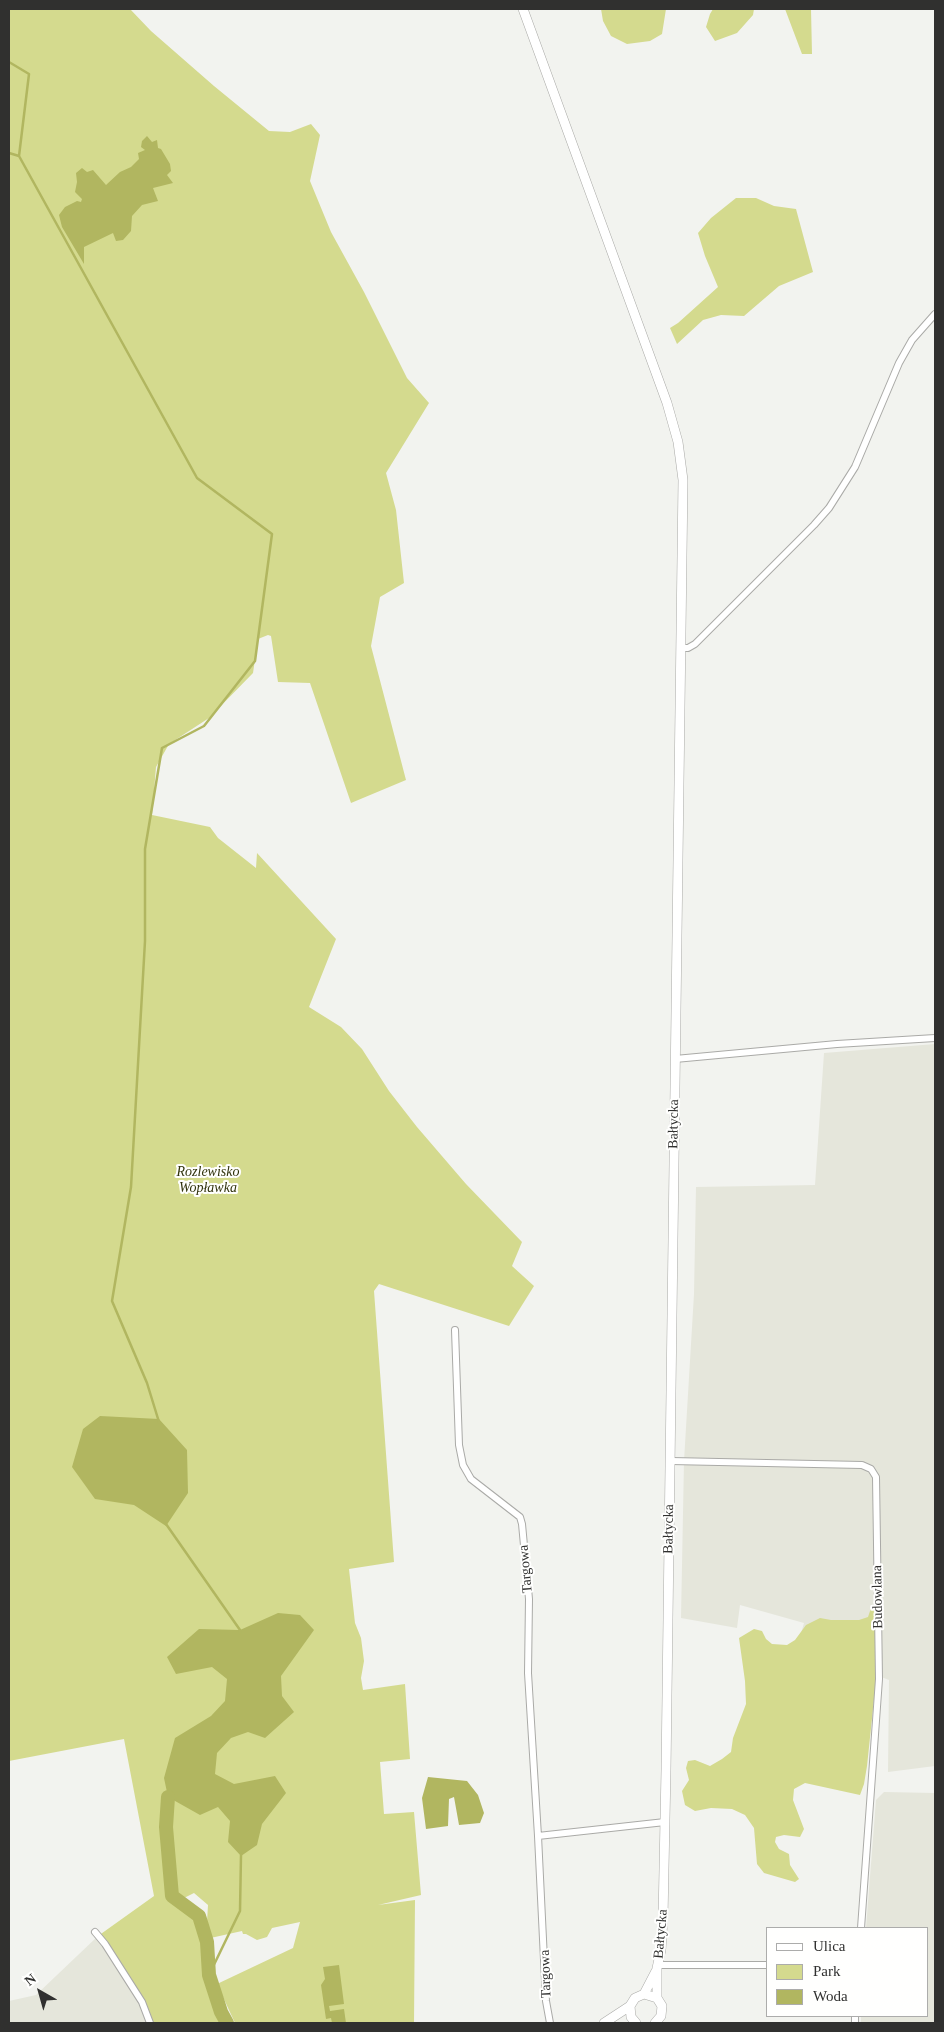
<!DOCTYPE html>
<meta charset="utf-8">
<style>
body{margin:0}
#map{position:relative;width:944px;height:2032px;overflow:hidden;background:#f2f3ef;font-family:Georgia,serif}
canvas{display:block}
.frame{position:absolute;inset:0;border:10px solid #30302f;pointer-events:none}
.legend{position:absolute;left:766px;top:1927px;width:162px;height:90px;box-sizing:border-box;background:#fffffe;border:1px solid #acacab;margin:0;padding:6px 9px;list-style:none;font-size:15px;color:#30302f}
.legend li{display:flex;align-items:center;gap:10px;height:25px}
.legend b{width:25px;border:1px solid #acacab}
.north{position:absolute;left:15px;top:1967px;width:50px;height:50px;-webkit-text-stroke:4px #fffffe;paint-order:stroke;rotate:322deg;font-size:14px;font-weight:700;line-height:20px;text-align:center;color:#30302f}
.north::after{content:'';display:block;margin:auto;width:18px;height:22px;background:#30302f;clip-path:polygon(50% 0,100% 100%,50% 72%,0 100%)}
</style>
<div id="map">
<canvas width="944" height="2032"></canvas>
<div class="frame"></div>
<ul class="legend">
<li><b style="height:6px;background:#fff"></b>Ulica</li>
<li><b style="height:14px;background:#d4da8e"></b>Park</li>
<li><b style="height:14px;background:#b1b660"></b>Woda</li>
</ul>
<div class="north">N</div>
</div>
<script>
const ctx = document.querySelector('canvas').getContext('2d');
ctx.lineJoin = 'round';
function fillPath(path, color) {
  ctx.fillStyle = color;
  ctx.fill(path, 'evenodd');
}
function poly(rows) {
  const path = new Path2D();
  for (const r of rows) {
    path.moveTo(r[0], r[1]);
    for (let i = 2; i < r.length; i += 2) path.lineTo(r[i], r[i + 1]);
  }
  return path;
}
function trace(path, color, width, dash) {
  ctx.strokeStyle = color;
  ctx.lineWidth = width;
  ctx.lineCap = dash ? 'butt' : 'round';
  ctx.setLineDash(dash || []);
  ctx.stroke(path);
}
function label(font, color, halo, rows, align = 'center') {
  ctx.font = font + ' Georgia,serif';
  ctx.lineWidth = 4;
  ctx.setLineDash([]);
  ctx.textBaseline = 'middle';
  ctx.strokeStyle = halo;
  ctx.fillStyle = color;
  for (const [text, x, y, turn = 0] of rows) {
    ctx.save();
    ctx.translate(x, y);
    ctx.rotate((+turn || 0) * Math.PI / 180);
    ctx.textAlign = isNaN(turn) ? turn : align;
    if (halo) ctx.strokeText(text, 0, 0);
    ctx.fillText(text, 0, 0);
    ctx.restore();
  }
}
const built = poly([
 [935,1044,935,1766,888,1772,889,1680,798,1644,804,1623,740,1605,737,1628,681,1618,684,1461,694,1294,696,1187,815,1185,824,1053],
 [884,1792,935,1793,935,2023,861,2023,861,2016,928,2016,928,1928,866,1928,876,1800],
 [98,1936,151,2023,9,2023,9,2001,36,1995]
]);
const green = poly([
 [9,9,130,9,151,31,214,86,269,131,290,132,311,124,320,135,310,181,331,232,364,292,407,378,429,403,386,473,396,510,404,583,380,597,371,646,406,780,351,803,310,683,278,682,271,636,268,635,258,639,253,673,209,718,169,744,156,767,152,815,210,827,218,838,256,868,257,853,336,939,309,1007,341,1027,362,1049,389,1091,417,1127,466,1184,522,1242,512,1266,534,1286,509,1326,379,1284,374,1291,394,1562,349,1569,355,1623,361,1638,364,1661,361,1678,363,1690,405,1684,410,1759,380,1762,384,1814,414,1812,421,1895,378,1905,415,1900,414,2023,235,2023,217,1984,293,1948,300,1922,272,1928,267,1937,257,1940,246,1934,243,1934,242,1931,206,1939,209,1975,221,2012,227,2023,151,2023,98,1936,154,1896,124,1739,9,1761],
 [194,1893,208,1905,206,1939,199,1916,178,1901],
 [601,9,666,9,662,34,650,41,627,44,611,36,603,21],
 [713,9,754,9,753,15,737,33,715,41,706,27,710,14],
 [785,9,811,9,812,54,802,54],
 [736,198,756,198,774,206,796,209,813,272,779,286,744,316,721,315,703,320,677,344,670,328,678,323,718,287,705,256,698,233,711,218],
 [877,1607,877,1671,867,1766,864,1784,860,1795,805,1783,794,1789,793,1800,804,1829,800,1837,784,1835,776,1837,775,1842,779,1849,789,1854,790,1865,799,1879,795,1882,764,1873,757,1864,754,1828,745,1815,732,1809,711,1808,695,1811,685,1805,682,1791,689,1780,686,1768,688,1761,695,1760,710,1766,722,1759,731,1752,733,1738,746,1704,745,1681,739,1638,754,1629,762,1631,766,1639,772,1644,787,1645,795,1640,806,1625,820,1618,831,1620,859,1620,868,1617,871,1608]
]);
const water = poly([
 [147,136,152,142,157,140,158,148,161,149,170,164,171,171,167,175,173,183,153,188,158,201,142,205,132,216,131,231,123,240,116,241,113,233,84,247,84,264,62,227,59,215,65,207,77,201,81,202,82,199,75,192,77,182,76,173,82,168,87,172,93,170,106,185,120,172,131,167,139,159,138,153,145,150,141,147,142,141],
 [100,1416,159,1419,187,1450,188,1493,166,1526,134,1505,95,1499,72,1467,83,1429],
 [278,1613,300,1615,314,1630,281,1676,282,1696,294,1712,265,1738,248,1732,231,1738,217,1753,215,1774,234,1784,275,1776,286,1793,262,1824,257,1845,241,1856,228,1842,230,1821,218,1807,200,1815,168,1797,164,1778,175,1738,211,1716,225,1701,227,1679,212,1667,176,1674,167,1657,199,1629,240,1630],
 [428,1777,467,1781,478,1795,484,1813,480,1823,459,1825,454,1797,449,1799,448,1826,426,1829,422,1798],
 [339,1965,344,2004,329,2006,330,2011,344,2009,346,2023,332,2023,331,2018,326,2019,321,1985,325,1979,323,1967]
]);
const stream = poly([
 [9,62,29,74,19,156],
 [9,153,19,156,197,478,272,534,255,661,204,726,162,748,145,849,145,941,131,1187,112,1301,147,1383,159,1422],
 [166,1524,240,1630,240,1633],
 [209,1975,240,1911,241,1855]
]);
const river = poly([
 [168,1797,166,1827,172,1896,199,1916,207,1942,209,1975,221,2012,227,2023]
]);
const street = poly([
 [682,648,688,648,695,644,814,525,829,508,855,467,899,363,912,340,935,314],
 [675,1059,837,1044,935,1038],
 [455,1330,459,1445,463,1465,471,1479,520,1517,522,1524,529,1599,528,1673,538,1836],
 [671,1461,862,1465,871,1469,876,1477,879,1679,861,1928],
 [95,1932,105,1944,142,2002,150,2023],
 [658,1965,768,1965],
 [550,2023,546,2001,538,1836,665,1822],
 [855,2023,855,2016]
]);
const secondary = poly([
 [523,9,667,403,678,442,683,480,666,1770,663,1918,661,1950,657,1968,657,1998],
 [644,1994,656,1971],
 [604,2023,630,2006],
 [636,2023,631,2017,630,2006,635,1998,644,1994,657,1998,662,2006,661,2016,655,2023]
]);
const streetNames = [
 ["Bałtycka",674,1124,-89],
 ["Bałtycka",669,1529,-89],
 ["Targowa",526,1569,-95],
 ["Budowlana",878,1597,-91],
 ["Bałtycka",661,1934,-85],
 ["Targowa",546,1974,-92]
];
const parkNames = [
 ["Rozlewisko",208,1172],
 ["Wopławka",208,1188]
];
fillPath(built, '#e5e6db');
fillPath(green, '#d4da8e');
fillPath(water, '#b1b660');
trace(stream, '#b1b660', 2.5);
trace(river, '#b1b660', 14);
trace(street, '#aaaaa7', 8);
trace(secondary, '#aaaaa7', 10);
trace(street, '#fff', 6);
trace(secondary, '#fff', 9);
label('14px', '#30302f', '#fffffe', streetNames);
label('italic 14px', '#32340e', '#fffffe', parkNames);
</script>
